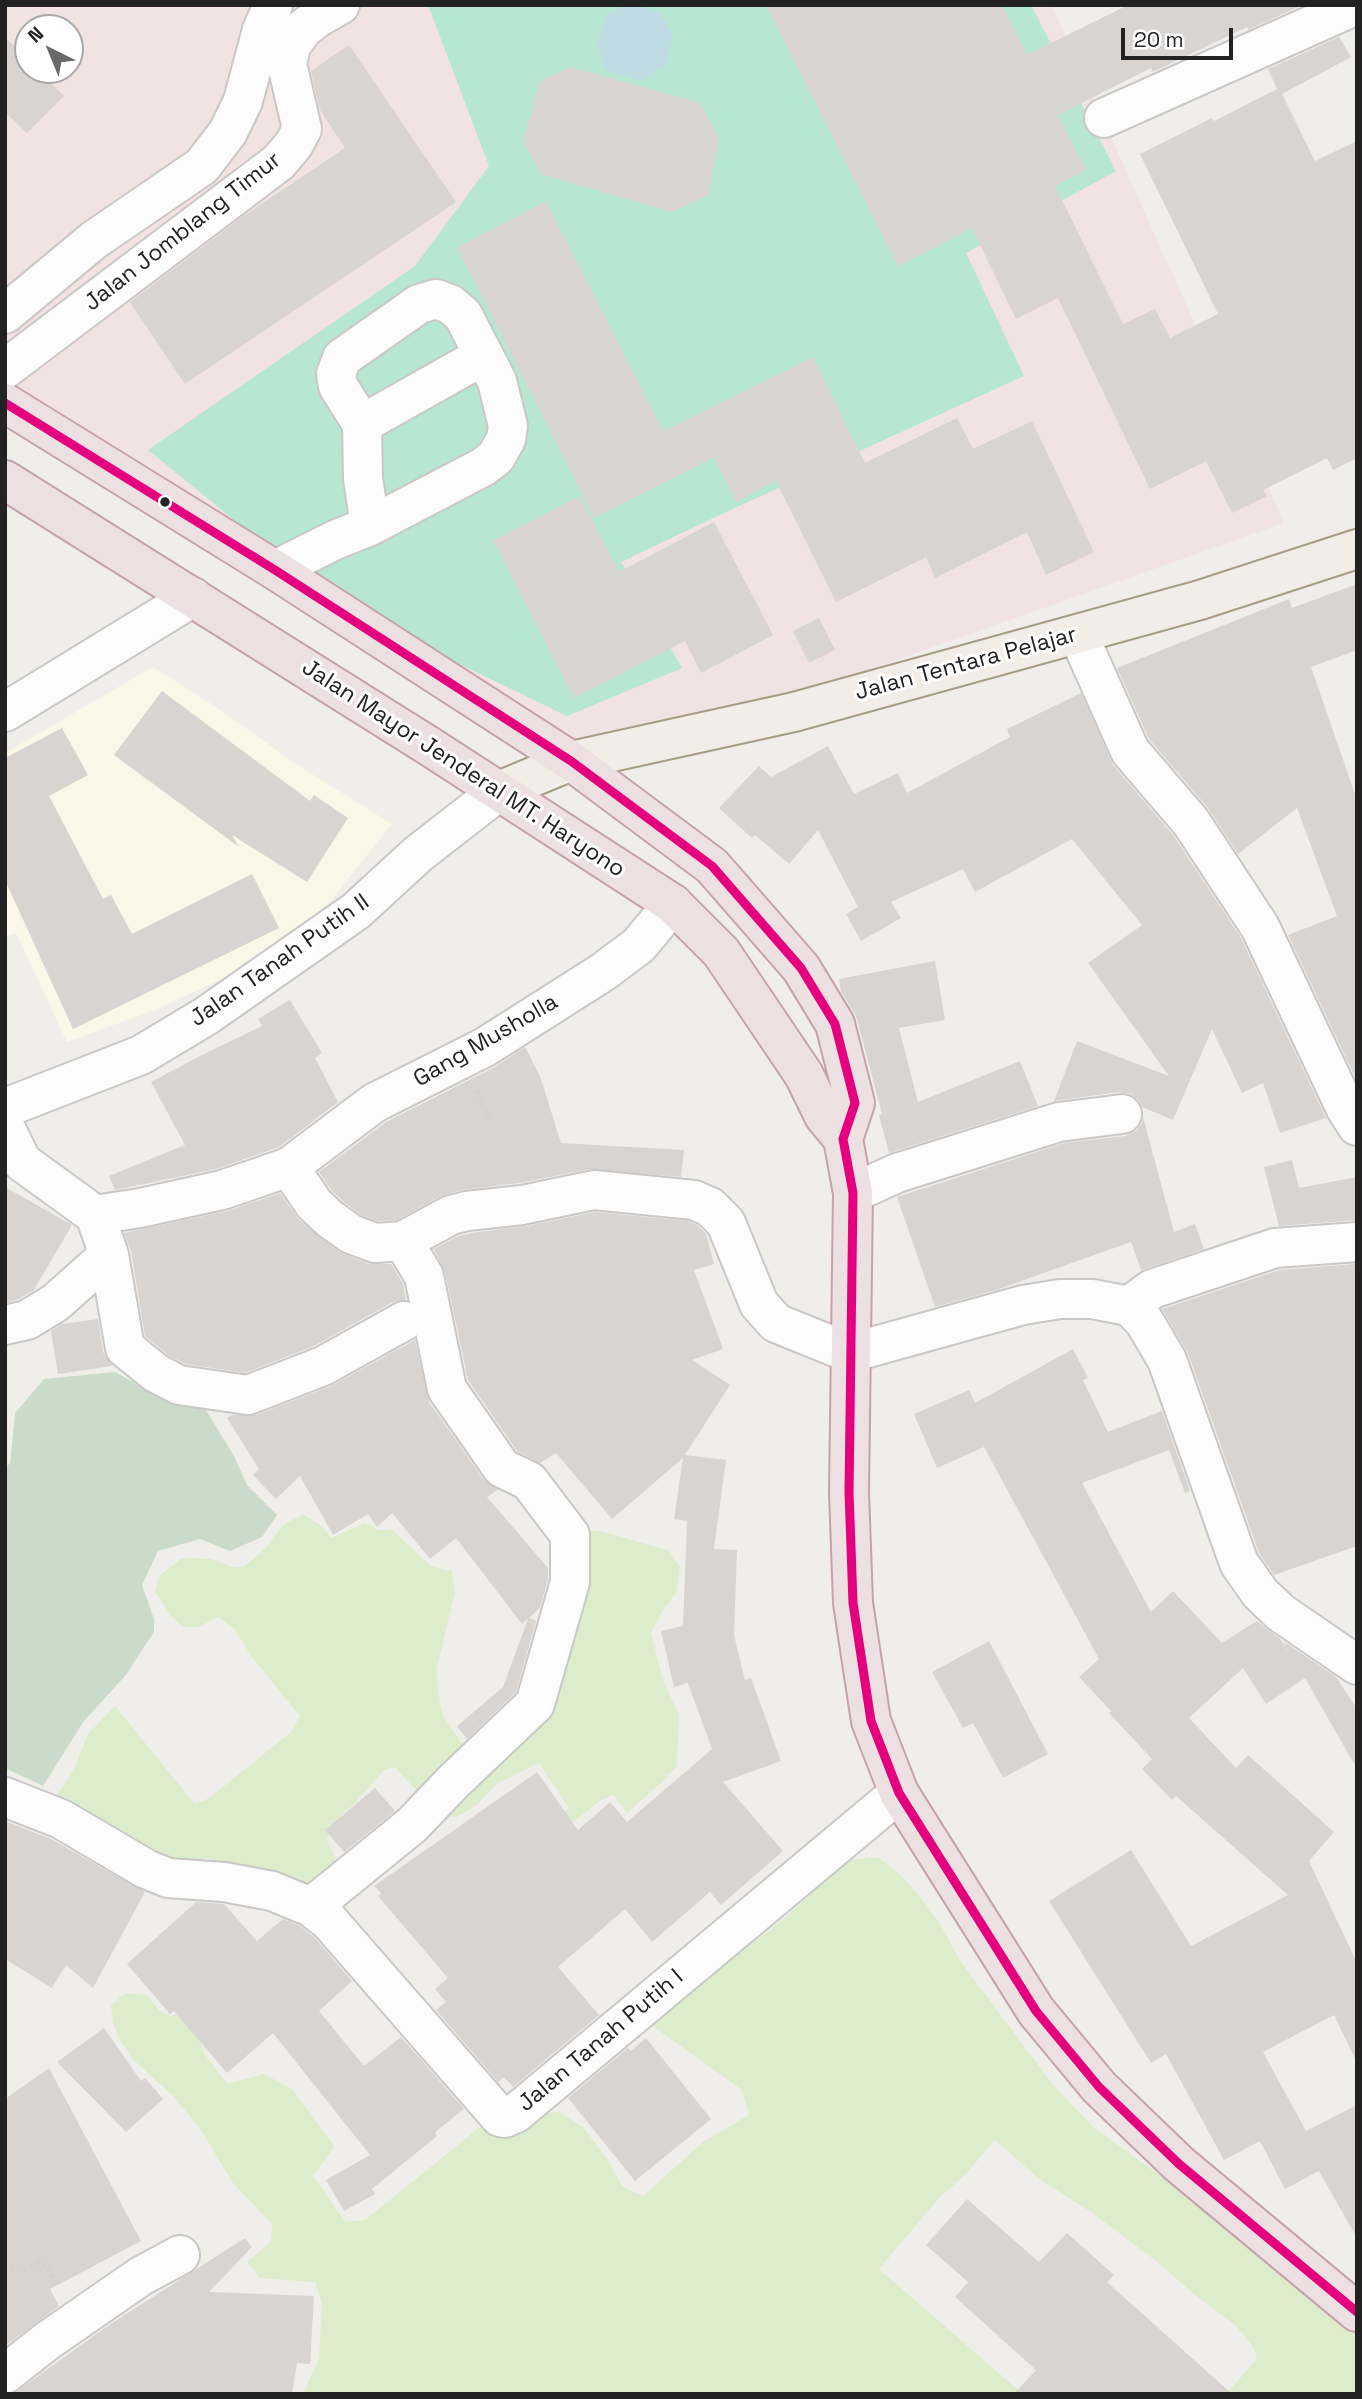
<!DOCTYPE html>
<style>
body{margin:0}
#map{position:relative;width:1362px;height:2399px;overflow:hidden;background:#f0eeeb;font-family:"Space Grotesk",sans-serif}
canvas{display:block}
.frame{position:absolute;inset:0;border:7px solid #222;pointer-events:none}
.north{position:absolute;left:14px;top:14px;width:70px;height:70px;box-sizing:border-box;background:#fff;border:2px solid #a7a7a7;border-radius:50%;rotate:317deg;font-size:19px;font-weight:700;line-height:28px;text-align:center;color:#222}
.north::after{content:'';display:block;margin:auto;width:24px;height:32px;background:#6a6968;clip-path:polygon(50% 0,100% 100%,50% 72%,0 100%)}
.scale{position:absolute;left:1121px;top:28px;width:112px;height:32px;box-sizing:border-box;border:4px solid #222;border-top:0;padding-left:9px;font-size:21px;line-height:24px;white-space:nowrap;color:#222;-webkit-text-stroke:5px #fff;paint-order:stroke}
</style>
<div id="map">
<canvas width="1362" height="2399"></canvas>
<div class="frame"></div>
<div class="north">N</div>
<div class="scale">20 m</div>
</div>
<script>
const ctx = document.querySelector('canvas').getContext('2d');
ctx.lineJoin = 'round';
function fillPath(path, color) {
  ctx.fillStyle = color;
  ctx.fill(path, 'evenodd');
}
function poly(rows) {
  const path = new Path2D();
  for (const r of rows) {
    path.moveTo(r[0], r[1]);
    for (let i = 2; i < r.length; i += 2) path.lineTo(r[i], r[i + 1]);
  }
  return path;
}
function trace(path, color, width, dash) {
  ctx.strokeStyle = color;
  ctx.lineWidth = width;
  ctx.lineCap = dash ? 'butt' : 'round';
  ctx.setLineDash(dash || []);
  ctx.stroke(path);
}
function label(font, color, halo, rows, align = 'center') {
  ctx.font = font + ' "Space Grotesk",sans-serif';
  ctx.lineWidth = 6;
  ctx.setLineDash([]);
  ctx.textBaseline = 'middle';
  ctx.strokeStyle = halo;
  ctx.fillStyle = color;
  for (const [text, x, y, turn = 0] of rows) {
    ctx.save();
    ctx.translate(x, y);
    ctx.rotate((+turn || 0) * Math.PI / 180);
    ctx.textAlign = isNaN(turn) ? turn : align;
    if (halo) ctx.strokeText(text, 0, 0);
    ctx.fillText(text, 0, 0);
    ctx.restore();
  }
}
const commercial = poly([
 [5,5,1052,5,1284,523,600,765,5,392],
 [28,28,70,28,70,70,28,70]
]);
const education = poly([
 [153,667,216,707,299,766,392,824,307,930,246,968,157,1009,67,1042,16,933,5,937,5,753]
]);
const grass = poly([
 [303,1514,323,1527,331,1538,365,1523,379,1530,392,1530,431,1566,452,1571,455,1592,437,1667,438,1691,443,1716,465,1748,524,1723,581,1530,599,1531,668,1550,680,1567,677,1591,663,1610,651,1633,663,1680,679,1715,677,1766,661,1783,627,1813,613,1795,600,1801,563,1830,557,1819,569,1808,539,1763,497,1784,477,1805,456,1817,439,1816,395,1767,384,1770,355,1803,334,1822,327,1839,345,1881,333,1896,236,1870,209,1858,171,1866,57,1795,73,1771,88,1734,115,1706,194,1803,204,1801,218,1791,291,1732,300,1716,252,1657,234,1629,219,1617,198,1627,183,1627,170,1615,155,1591,159,1576,182,1558,212,1559,233,1567,245,1566,267,1547,282,1526],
 [878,1857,902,1876,923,1901,940,1924,961,1962,1054,2086,1094,2128,1357,2317,1357,2394,1226,2394,1257,2359,1253,2346,1235,2325,1194,2294,1156,2261,1091,2212,1039,2179,995,2140,966,2174,940,2197,879,2269,1023,2394,303,2394,319,2359,322,2303,315,2282,259,2278,247,2262,271,2241,272,2224,233,2183,199,2127,172,2095,134,2060,119,2039,113,2023,111,2005,126,1993,146,1995,161,2012,171,2016,182,2011,201,2041,203,2052,227,2084,264,2074,292,2089,335,2147,313,2175,345,2222,365,2220,480,2127,499,2137,542,2113,559,2112,584,2128,607,2159,622,2186,643,2196,703,2142,749,2115,742,2090,647,2022,779,1923,849,1860]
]);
const cemetery = poly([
 [115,1372,140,1386,206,1410,234,1456,247,1485,277,1515,262,1537,230,1551,200,1539,158,1551,142,1585,154,1619,154,1632,125,1676,84,1721,43,1786,5,1768,5,1466,10,1464,15,1413,44,1379]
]);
const pitch = poly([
 [428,5,1031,5,1116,171,966,253,1024,376,726,512,621,562,682,668,567,716,343,608,148,450,415,266,489,166]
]);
const water = poly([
 [624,5,638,5,659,12,673,34,666,65,641,80,606,70,597,46,605,17]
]);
const building = poly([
 [766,5,1002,5,1027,55,1128,5,1303,5,1248,30,1247,27,1153,72,1151,68,1058,115,1086,170,1055,186,1123,324,1155,309,1170,338,1218,314,1140,154,1212,118,1214,121,1277,89,1268,69,1339,37,1351,57,1282,94,1315,161,1357,141,1357,458,1333,470,1327,458,1263,490,1267,496,1232,513,1206,461,1150,489,1058,298,1016,319,972,228,898,266],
 [5,37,28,60,28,70,38,70,64,96,27,133,5,112],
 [349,45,456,202,185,384,130,302,245,215,345,148,320,110,311,71],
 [571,67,700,103,719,138,708,196,671,212,541,174,523,141,540,81],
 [546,201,663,431,813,357,865,463,957,418,973,449,1032,421,1094,552,1046,575,1027,532,935,578,926,557,836,602,776,481,736,502,714,457,594,518,457,247],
 [580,496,619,572,714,522,773,635,701,673,685,641,574,698,493,540],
 [1357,584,1357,650,1311,667,1357,800,1357,1081,1288,935,1337,916,1297,808,1238,854,1208,808,1149,739,1117,668,1289,599,1292,608],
 [819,618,835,650,809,663,793,631],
 [162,691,310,801,314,795,348,818,307,882,232,835,239,847,114,755],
 [1081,693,1113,765,1173,835,1241,938,1326,1118,1280,1133,1263,1083,1242,1093,1212,1029,1173,1120,1142,1107,1139,1100,1130,1094,1119,1092,1054,1101,1077,1041,1169,1076,1088,963,1142,925,1072,839,975,892,963,869,891,902,901,918,861,941,846,914,858,907,818,830,789,864,755,835,752,838,719,808,759,766,771,777,828,746,854,794,898,773,907,793,1010,737,1007,729],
 [62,728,88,775,49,796,103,899,111,895,132,934,252,874,279,928,73,1029,5,880,5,758],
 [935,961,945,1020,899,1028,918,1102,1020,1061,1038,1106,889,1153,879,1115,882,1114,856,1016,841,992,839,979],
 [290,1000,322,1053,315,1058,338,1102,279,1147,216,1169,115,1190,109,1176,185,1145,151,1082,200,1056,262,1026,258,1019],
 [525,1047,540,1076,561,1143,684,1150,681,1177,590,1169,519,1183,462,1190,441,1196,397,1220,378,1221,361,1215,344,1202,331,1190,319,1172,386,1122,495,1067],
 [1143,1117,1174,1232,1195,1224,1204,1249,1141,1270,1131,1242,996,1290,935,1307,897,1197,1064,1143,1125,1136,1136,1131,1142,1123],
 [1292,1160,1299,1188,1357,1177,1357,1220,1279,1226,1264,1167],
 [5,1187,72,1225,34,1290,19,1299,5,1303],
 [280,1193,299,1220,339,1252,368,1264,391,1264,403,1284,406,1300,393,1302,314,1346,245,1373,186,1364,168,1355,145,1336,131,1251,124,1233,227,1211],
 [595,1212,688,1221,697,1225,706,1234,714,1264,694,1270,723,1349,692,1360,730,1385,685,1455,726,1460,714,1549,737,1550,734,1635,745,1680,751,1678,781,1761,723,1782,783,1851,721,1905,710,1892,652,1942,625,1909,558,1967,599,2015,513,2087,504,2077,498,2082,436,2010,446,2002,435,1989,448,1978,378,1896,381,1893,374,1886,537,1772,578,1830,610,1802,627,1822,712,1749,688,1683,674,1687,661,1631,683,1626,687,1521,674,1519,683,1458,612,1519,556,1453,540,1463,517,1451,468,1380,445,1272,434,1249,459,1236,471,1233,526,1226],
 [1355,1264,1357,1275,1357,1546,1274,1575,1259,1553,1188,1353,1162,1309,1279,1270],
 [98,1319,103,1352,112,1366,58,1374,51,1331,62,1324],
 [415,1340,429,1402,484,1480,498,1490,487,1497,548,1568,548,1579,540,1608,529,1618,536,1621,516,1692,467,1739,457,1726,503,1687,528,1619,522,1624,456,1538,430,1559,392,1513,377,1527,368,1514,333,1535,300,1476,276,1499,253,1475,259,1469,227,1418,232,1415,256,1415,331,1386],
 [1073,1349,1088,1378,1083,1380,1108,1432,1162,1411,1190,1491,1185,1493,1169,1450,1082,1483,1151,1612,1173,1591,1222,1643,1257,1621,1281,1640,1289,1653,1283,1641,1336,1677,1357,1709,1357,1769,1305,1678,1266,1704,1243,1668,1189,1718,1236,1768,1248,1755,1334,1832,1309,1861,1357,1963,1357,2063,1334,2015,1263,2052,1306,2131,1357,2105,1357,2238,1319,2171,1285,2189,1260,2141,1224,2160,1166,2054,1151,2063,1049,1901,1131,1850,1191,1946,1288,1895,1176,1796,1172,1800,1142,1769,1152,1759,1109,1713,1111,1711,1079,1677,1099,1659,984,1447,937,1468,914,1414,969,1390,975,1403],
 [989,1641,1048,1754,1003,1778,973,1723,963,1728,932,1672],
 [375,1788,395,1811,344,1852,325,1830],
 [5,1821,51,1839,145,1892,93,1988,66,1965,52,1988,5,1959],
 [196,1902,224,1904,257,1941,283,1919,300,1926,314,1937,352,1981,319,2011,364,2066,401,2037,464,2109,435,2132,437,2136,372,2189,375,2194,344,2211,326,2180,370,2155,273,2033,227,2073,174,2011,170,2014,127,1964],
 [104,2028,141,2081,145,2078,163,2099,126,2132,57,2062],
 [646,2038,711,2119,635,2181,568,2098,628,2048,631,2051],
 [49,2068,141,2241,50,2289,59,2306,5,2346,5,2099],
 [967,2199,1039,2262,1067,2233,1114,2275,1107,2282,1232,2394,1014,2394,1036,2370,955,2297,968,2282,926,2245],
 [245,2238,252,2247,209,2292,314,2296,310,2364,297,2363,292,2394,13,2394,112,2323]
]);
const path = poly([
 [477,1091,490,1120],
 [10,2268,21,2270,39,2262,46,2266,57,2287]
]);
const minor = poly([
 [1104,118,1357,5],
 [5,314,94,240,202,166,228,132,243,101,262,30,273,5],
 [5,369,279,162,294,144,302,129,287,64,291,46,303,29,317,18,340,5],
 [362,424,483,356],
 [275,570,335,540,370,526,483,467,496,457,506,439,508,426,497,381,463,315,450,304,436,299,419,304,342,358,336,374,338,386,362,424,363,478,370,526],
 [1078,634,1130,751,1191,822,1260,927,1345,1107,1357,1126],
 [5,712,193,597],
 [5,1108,141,1055,206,1016,356,911,418,854,499,791],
 [5,1127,22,1162,95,1215,109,1255,55,1303,27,1320,5,1325],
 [289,1167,314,1204,330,1219,351,1234,375,1243,403,1241,451,1215,467,1211,522,1205,594,1190,694,1200,710,1207,726,1223,759,1304,776,1323,850,1353,1023,1305,1060,1299,1092,1299,1129,1306,1144,1321,1167,1360,1239,1563,1260,1593,1281,1613,1357,1665],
 [853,1193,897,1173,1059,1122,1122,1114],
 [95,1215,140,1208,222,1190,289,1167,374,1103,485,1047,603,972,639,945,673,904],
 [109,1255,125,1348,156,1373,179,1385,248,1395,323,1366,404,1321],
 [1129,1306,1152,1289,1275,1248,1357,1242],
 [5,1797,61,1819,146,1869,168,1878,224,1882,272,1891,311,1907,329,1921,500,2117,505,2118,516,2113,899,1793],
 [311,1907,412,1825,453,1782,535,1704,570,1582,570,1535,529,1481,502,1468,447,1389,424,1276,403,1241],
 [5,2374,47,2341,141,2276,180,2255]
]);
const major = poly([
 [499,791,571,761,794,712,1200,600,1357,549]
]);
const highway = poly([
 [5,403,275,570,571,761,712,866,801,968,835,1024,855,1103,843,1139,853,1193,849,1492,853,1603,871,1721,899,1793,1036,2011,1099,2087,1179,2164,1357,2312],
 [5,480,429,746,673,904,721,952,804,1075,824,1116,843,1139]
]);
const bus1 = poly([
 [5,403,275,570,571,761,712,866,801,968,835,1024,855,1103,843,1139,853,1193,849,1492,853,1603,871,1721,899,1793,1036,2011,1099,2087,1179,2164,1357,2312]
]);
const markers = [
 [165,502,6,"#222"]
];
const streetNames = [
 ["Jalan Jomblang Timur",183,232,-38],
 ["Jalan Tentara Pelajar",966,664,-15],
 ["Jalan Mayor Jenderal MT. Haryono",463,769,33],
 ["Jalan Tanah Putih II",280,961,-35],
 ["Gang Musholla",486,1041,-30],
 ["Jalan Tanah Putih I",601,2041,-40]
];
fillPath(commercial, '#f1e3e1');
fillPath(education, '#f8f7e8');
fillPath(grass, '#ddeccb');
fillPath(cemetery, '#cadbca');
fillPath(pitch, '#b7e6d2');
fillPath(water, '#bfdbe3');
fillPath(building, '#d7d4d2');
trace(minor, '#c9c8c7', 42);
trace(major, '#a79c86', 42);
trace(highway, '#c5a2ac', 42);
trace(path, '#dccecd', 4.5, [3.5, 3.5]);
trace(minor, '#fdfcfc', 38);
trace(major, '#f3ede7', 38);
trace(highway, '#ece0e2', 38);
trace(bus1, '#e5007d', 9);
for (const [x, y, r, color] of markers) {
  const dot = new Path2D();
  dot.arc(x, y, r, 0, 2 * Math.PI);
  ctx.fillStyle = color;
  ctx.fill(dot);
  trace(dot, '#fff', 2.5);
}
label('23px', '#222', '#fff', streetNames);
</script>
